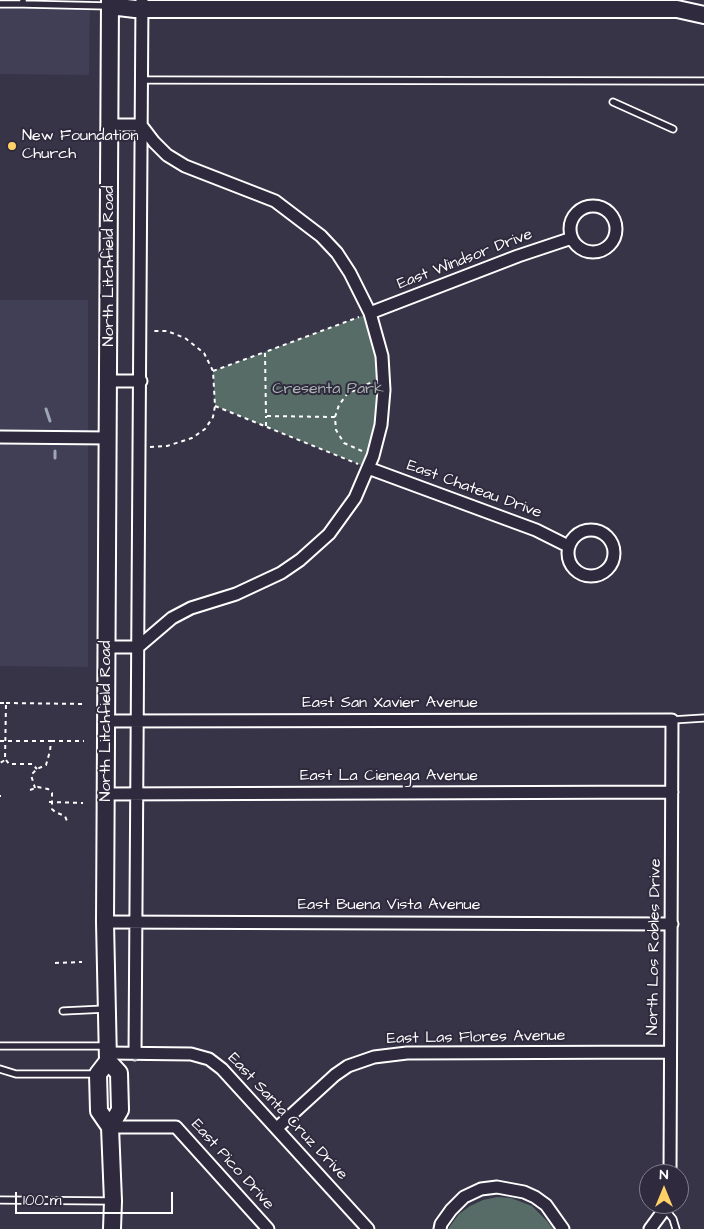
<!DOCTYPE html>
<style>
body{margin:0}
#map{position:relative;width:704px;height:1229px;overflow:hidden;background:#373448;font-family:"Architects Daughter",sans-serif}
canvas{display:block}
.north{position:absolute;left:639px;top:1164px;width:50px;height:50px;box-sizing:border-box;background:#2f2a3d;border:1px solid #827f8b;border-radius:50%;rotate:0deg;font-size:14px;font-weight:700;line-height:20px;text-align:center;color:#fff}
.north::after{content:'';display:block;margin:auto;width:18px;height:22px;background:#ffd166;clip-path:polygon(50% 0,100% 100%,50% 72%,0 100%)}
.scale{position:absolute;left:15px;top:1192px;width:158px;height:22px;box-sizing:border-box;border:2px solid #fff;border-top:0;padding-left:6px;font-size:15px;line-height:18px;white-space:nowrap;color:#fff;-webkit-text-stroke:4px #2f2a3d;paint-order:stroke}
</style>
<div id="map">
<canvas width="704" height="1229"></canvas>
<div class="north">N</div>
<div class="scale">100 m</div>
</div>
<script>
const ctx = document.querySelector('canvas').getContext('2d');
ctx.lineJoin = 'round';
function fillPath(path, color) {
  ctx.fillStyle = color;
  ctx.fill(path, 'evenodd');
}
function poly(rows) {
  const path = new Path2D();
  for (const r of rows) {
    if (r.length === 3) {
      path.moveTo(r[0] + r[2], r[1]);
      path.arc(r[0], r[1], r[2], 0, 2 * Math.PI);
      continue;
    }
    path.moveTo(r[0], r[1]);
    for (let i = 2; i < r.length; i += 2) path.lineTo(r[i], r[i + 1]);
  }
  return path;
}
function trace(path, color, width, dash) {
  ctx.strokeStyle = color;
  ctx.lineWidth = width;
  ctx.lineCap = dash ? 'butt' : 'round';
  ctx.setLineDash(dash || []);
  ctx.stroke(path);
}
function label(font, color, halo, rows, align = 'center') {
  ctx.font = font + ' "Architects Daughter",sans-serif';
  ctx.lineWidth = 4;
  ctx.setLineDash([]);
  ctx.textBaseline = 'middle';
  ctx.strokeStyle = halo;
  ctx.fillStyle = color;
  for (const [text, x, y, turn = 0] of rows) {
    ctx.save();
    ctx.translate(x, y);
    ctx.rotate((+turn || 0) * Math.PI / 180);
    ctx.textAlign = isNaN(turn) ? turn : align;
    if (halo) ctx.strokeText(text, 0, 0);
    ctx.fillText(text, 0, 0);
    ctx.restore();
  }
}
const built = poly([
 [0,0,90,0,89,75,0,74],
 [0,300,88,300,88,667,0,666]
]);
const green = poly([
 [370,313,384,380,368,468,215,406,213,371],
 [497,1197,511,1198,532,1206,547,1221,553,1229,448,1229,459,1214,470,1206,483,1200]
]);
const stream = poly([
 [46,409,50,421],
 [55,458,55,451]
]);
const path = poly([
 [213,371,265,352],
 [215,406,358,464],
 [335,417,266,416,265,352,359,317],
 [266,426,266,416],
 [150,447,167,446,192,438,205,429,213,417,215,406,213,371,204,353,185,338,167,331,151,331],
 [362,451,344,443,336,430,335,417,339,405,347,394,372,382],
 [0,703,6,703,5,760,0,763],
 [6,703,85,704],
 [0,741,51,741,50,751,46,765,37,769,31,775,35,788],
 [51,741,84,741],
 [6,760,9,764,32,764,37,769],
 [30,790,38,787,48,789,52,793,52,809,55,812,65,816,67,821],
 [0,796,1,796],
 [49,802,83,803],
 [55,963,82,962]
]);
const lane = poly([
 [0,4,23,4,23,1],
 [23,4,108,6],
 [142,80,704,81],
 [613,102,673,129],
 [672,720,704,718],
 [63,1011,105,1009],
 [0,1046,105,1046],
 [0,1069,16,1074,97,1074],
 [0,1200,110,1201],
 [665,1209,673,1219,676,1229]
]);
const street = poly([
 [593,229,23],
 [370,313,518,256,572,238],
 [109,381,141,381],
 [0,437,109,438],
 [368,468,536,530,568,546],
 [591,553,23],
 [107,647,138,647,172,618,191,608,236,594,281,573,300,560,329,534,355,498,373,456,381,425,384,390,382,356,370,313,350,273,337,253,321,236,275,201,185,166,167,155,154,142,141,125,110,125],
 [107,721,672,720,670,1174],
 [106,794,672,792],
 [105,922,672,924],
 [108,1053,191,1054,209,1059,222,1069,368,1229],
 [135,1054,142,0],
 [110,1127,176,1127,268,1229],
 [277,1128,335,1075,348,1066,374,1057,407,1053,670,1052],
 [440,1229,441,1224,451,1210,464,1197,481,1189,497,1187,524,1192,535,1197,546,1205,563,1229],
 [650,1229,664,1210,666,1204]
]);
const secondary = poly([
 [110,0,105,922,108,1061,98,1074,99,1111,110,1127],
 [110,6,135,9,677,9,704,15],
 [108,1061,119,1073,120,1110,110,1127,113,1201,112,1229]
]);
const markers = [
 [12,146,5,"#ffd166"]
];
const poiNames = [
 ["New Foundation",22,137],
 ["Church",22,155]
];
const streetNames = [
 ["East Windsor Drive",465,260,-21],
 ["North Litchfield Road",110,266,-90],
 ["East Chateau Drive",474,490,20],
 ["East San Xavier Avenue",390,704],
 ["North Litchfield Road",107,721,-90],
 ["East La Cienega Avenue",389,777],
 ["East Buena Vista Avenue",389,906],
 ["North Los Robles Drive",655,947,-89],
 ["East Las Flores Avenue",476,1038,-1],
 ["East Santa Cruz Drive",287,1117,47],
 ["East Pico Drive",232,1165,48]
];
const parkNames = [
 ["Cresenta Park",328,390]
];
fillPath(built, '#403f56');
fillPath(green, '#576c67');
trace(stream, '#9da6b5', 3);
trace(lane, '#fff', 9);
trace(street, '#fff', 15);
trace(secondary, '#fff', 20);
trace(path, '#fff', 2, [4, 4]);
trace(lane, '#2f2a3d', 5.5);
trace(street, '#2f2a3d', 11);
trace(secondary, '#2f2a3d', 16);
for (const [x, y, r, color] of markers) {
  const dot = new Path2D();
  dot.arc(x, y, r, 0, 2 * Math.PI);
  ctx.fillStyle = color;
  ctx.fill(dot);
  trace(dot, '#2f2a3d', 2);
}
label('16px', '#fff', '#2f2a3d', poiNames, 'left');
label('16px', '#fff', '#2f2a3d', streetNames);
label('16px', '#abb6b3', '#2f2a3d', parkNames);
</script>
